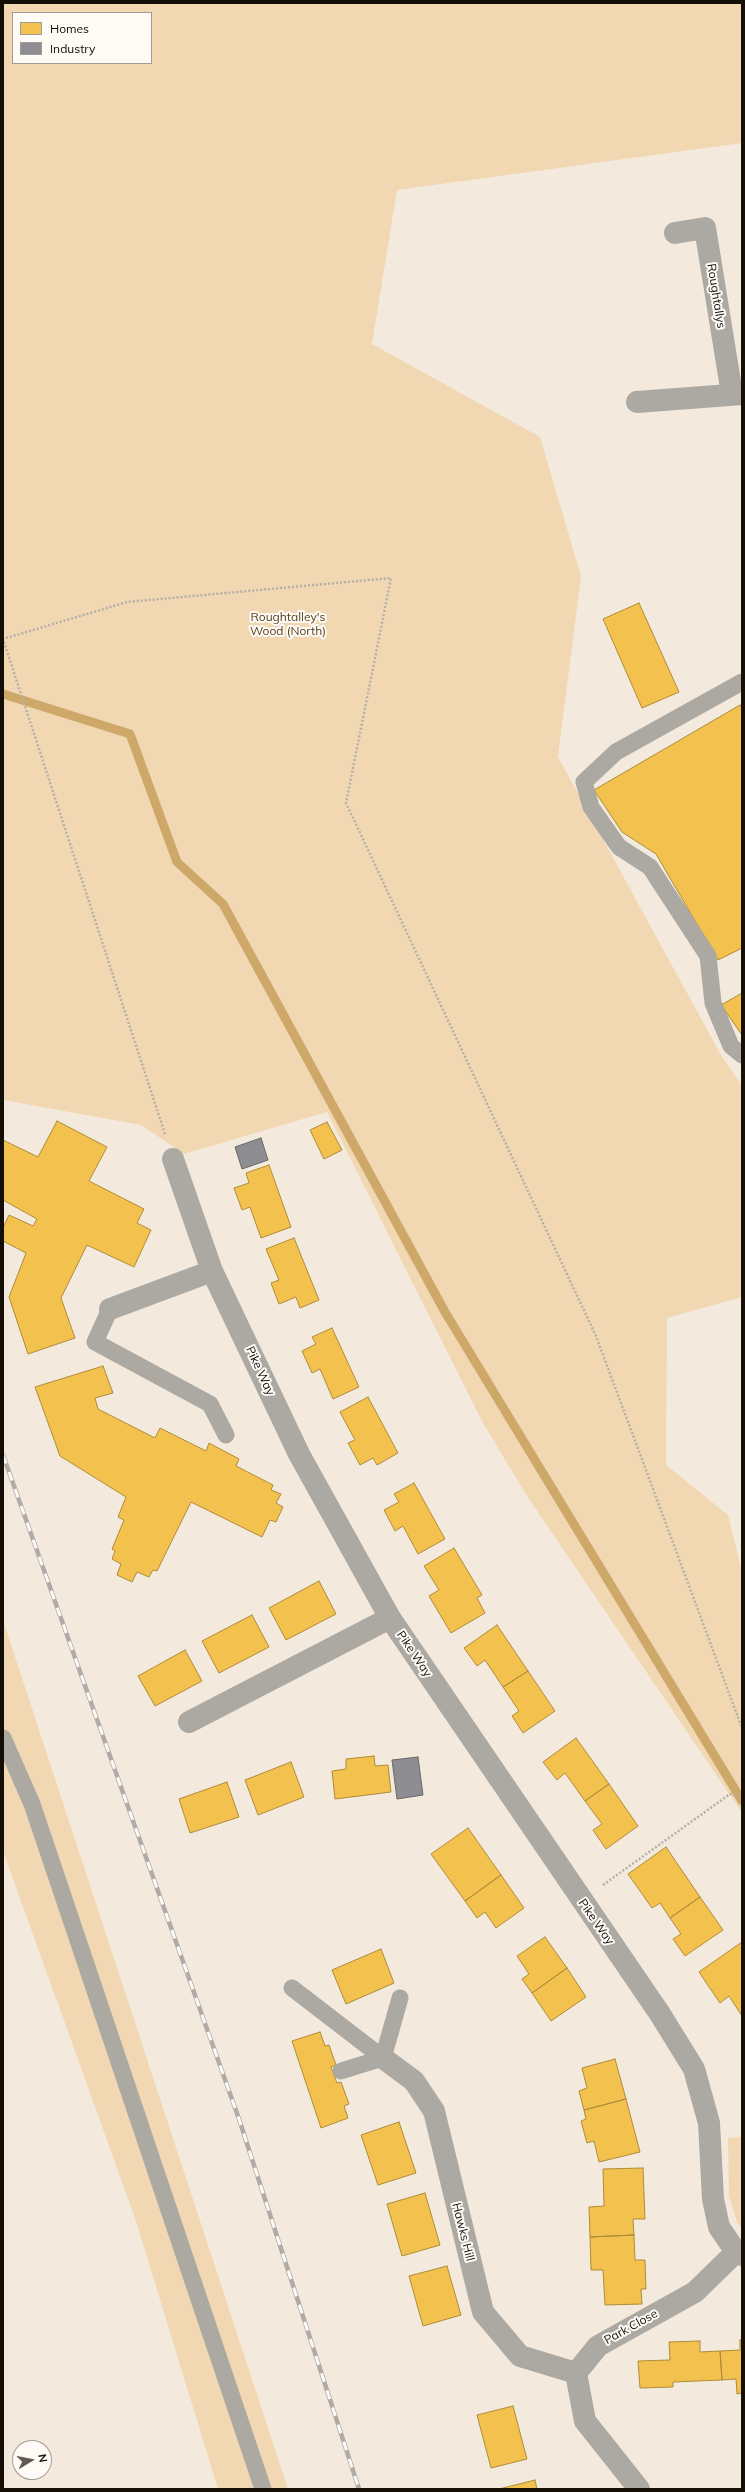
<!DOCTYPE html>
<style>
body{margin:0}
#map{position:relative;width:745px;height:2492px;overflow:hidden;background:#f3eadd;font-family:Mulish,sans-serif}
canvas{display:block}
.frame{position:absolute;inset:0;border:4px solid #140e07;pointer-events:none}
.legend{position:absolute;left:12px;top:12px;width:140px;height:52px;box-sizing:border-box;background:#fefbf6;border:1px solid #a09c96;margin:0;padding:5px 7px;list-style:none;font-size:12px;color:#140e07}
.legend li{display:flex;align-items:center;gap:8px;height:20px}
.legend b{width:20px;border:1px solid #a09c96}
.north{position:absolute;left:12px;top:2440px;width:40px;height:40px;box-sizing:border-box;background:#fefbf6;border:1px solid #a09c96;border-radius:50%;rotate:80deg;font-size:11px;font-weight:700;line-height:16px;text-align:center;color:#140e07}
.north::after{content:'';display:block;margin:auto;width:14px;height:18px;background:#625b52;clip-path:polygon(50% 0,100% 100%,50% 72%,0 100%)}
</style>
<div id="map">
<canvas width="745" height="2492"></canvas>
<div class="frame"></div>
<ul class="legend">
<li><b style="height:11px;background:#f2c14e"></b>Homes</li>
<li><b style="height:11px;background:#8d8d92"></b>Industry</li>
</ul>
<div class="north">N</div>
</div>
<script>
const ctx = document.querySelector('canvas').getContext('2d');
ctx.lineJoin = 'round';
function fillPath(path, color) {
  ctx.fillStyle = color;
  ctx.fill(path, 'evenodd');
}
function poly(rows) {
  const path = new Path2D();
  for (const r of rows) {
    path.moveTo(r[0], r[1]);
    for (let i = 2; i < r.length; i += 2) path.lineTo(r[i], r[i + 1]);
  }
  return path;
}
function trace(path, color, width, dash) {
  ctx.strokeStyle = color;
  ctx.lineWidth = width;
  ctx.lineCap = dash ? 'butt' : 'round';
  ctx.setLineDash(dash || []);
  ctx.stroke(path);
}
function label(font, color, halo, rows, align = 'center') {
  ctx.font = font + ' Mulish,sans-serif';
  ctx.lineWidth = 4;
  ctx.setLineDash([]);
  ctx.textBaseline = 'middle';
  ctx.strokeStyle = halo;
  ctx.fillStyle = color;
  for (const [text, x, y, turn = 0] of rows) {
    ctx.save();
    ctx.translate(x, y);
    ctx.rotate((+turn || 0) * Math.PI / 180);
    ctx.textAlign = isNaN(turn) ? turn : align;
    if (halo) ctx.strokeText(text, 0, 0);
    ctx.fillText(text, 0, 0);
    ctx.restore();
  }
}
const green = poly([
 [3,3,742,3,742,143,397,190,372,344,540,437,581,576,558,757,721,1055,742,1086,742,1297,667,1318,666,1465,728,1515,742,1572,742,1813,527,1496,483,1423,327,1112,184,1154,141,1125,3,1100],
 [13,13,151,13,151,63,13,63],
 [3,1620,288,2489,218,2489,135,2218,3,1851],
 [742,2137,742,2229,737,2222,729,2196,728,2138]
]);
const homes = poly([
 [639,603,679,692,642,708,603,619,639,603],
 [740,705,742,709,742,948,718,960,656,854,622,832,594,790,740,705],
 [742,993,742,1035,721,1005,742,993],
 [57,1121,107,1147,89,1181,144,1209,137,1223,151,1230,134,1267,87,1245,61,1298,75,1338,28,1354,9,1297,26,1253,3,1241,3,1228,9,1215,33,1226,37,1219,3,1200,3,1140,38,1157,57,1121],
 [327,1122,342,1150,324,1159,310,1130,327,1122],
 [269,1165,291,1227,261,1238,250,1207,242,1210,234,1188,249,1183,246,1173,269,1165],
 [294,1238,319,1300,300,1308,296,1297,279,1304,271,1283,279,1280,266,1249,294,1238],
 [332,1328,359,1387,333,1399,320,1369,312,1373,302,1351,316,1344,312,1337,332,1328],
 [103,1366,113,1393,95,1398,98,1409,155,1438,160,1428,206,1451,209,1443,239,1459,236,1466,273,1485,271,1490,281,1494,276,1503,283,1507,276,1522,270,1520,262,1537,191,1502,157,1571,153,1570,149,1577,137,1572,132,1582,117,1575,121,1564,112,1559,115,1551,112,1549,124,1520,118,1517,126,1497,60,1456,35,1387,103,1366],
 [368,1397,398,1453,377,1465,373,1458,360,1465,348,1443,355,1440,340,1412,368,1397],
 [414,1483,445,1539,418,1554,403,1526,395,1531,384,1510,399,1502,394,1494,414,1483],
 [454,1548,482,1595,477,1598,485,1613,451,1633,429,1596,439,1590,424,1566,454,1548],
 [319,1581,336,1614,286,1640,269,1608,319,1581],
 [252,1615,269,1647,219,1673,202,1641,252,1615],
 [497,1625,528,1671,503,1687,485,1660,477,1666,464,1648,497,1625],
 [185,1650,202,1681,155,1706,138,1676,185,1650],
 [528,1671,555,1711,523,1733,512,1716,519,1711,503,1687,528,1671],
 [576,1738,609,1784,585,1801,565,1773,557,1780,543,1762,576,1738],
 [374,1756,375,1766,388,1765,391,1792,335,1799,332,1771,346,1769,346,1759,374,1756],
 [291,1762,304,1797,258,1815,245,1780,291,1762],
 [227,1782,239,1817,190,1833,179,1799,227,1782],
 [609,1784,638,1826,606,1849,593,1830,602,1824,585,1801,609,1784],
 [468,1828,501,1875,465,1901,431,1854,468,1828],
 [666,1847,700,1897,670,1918,660,1903,652,1908,628,1874,666,1847],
 [501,1875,524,1908,496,1928,485,1912,477,1918,465,1901,501,1875],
 [700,1897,723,1930,685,1956,673,1939,681,1934,670,1918,700,1897],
 [545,1937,567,1968,532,1993,522,1979,529,1974,517,1956,545,1937],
 [742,1942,742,2016,729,1996,720,2003,699,1972,742,1942],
 [381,1949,394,1983,346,2004,332,1970,381,1949],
 [567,1968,586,1997,551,2021,532,1993,567,1968],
 [320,2032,325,2046,329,2045,336,2065,331,2067,337,2083,341,2082,349,2104,344,2106,348,2118,321,2128,292,2041,320,2032],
 [615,2059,626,2099,584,2110,579,2091,587,2088,582,2068,615,2059],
 [626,2099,640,2152,599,2162,594,2141,587,2143,581,2121,586,2119,584,2110,626,2099],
 [399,2122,416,2173,378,2185,361,2135,399,2122],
 [643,2168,645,2219,633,2219,634,2235,590,2237,589,2207,604,2206,603,2169,643,2168],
 [425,2193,440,2245,402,2256,387,2204,425,2193],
 [634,2235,635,2260,645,2260,646,2289,641,2289,642,2304,605,2305,603,2270,591,2270,590,2237,634,2235],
 [447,2266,461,2315,423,2326,409,2276,447,2266],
 [740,2340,742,2340,742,2393,737,2394,736,2379,722,2380,720,2351,740,2350,740,2340],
 [700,2341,700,2352,720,2351,722,2380,673,2382,673,2387,640,2388,638,2361,670,2360,669,2342,700,2341],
 [513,2406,527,2459,491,2468,477,2415,513,2406],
 [535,2480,537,2489,499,2489,535,2480]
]);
const industry = poly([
 [261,1138,268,1160,242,1169,235,1147,261,1138],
 [418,1757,423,1795,397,1799,392,1760,418,1757]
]);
const stream = poly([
 [3,694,130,734,177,862,223,904,445,1312,742,1801]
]);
const path = poly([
 [165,1134,3,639,127,602,391,578,346,803,596,1336,742,1728],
 [603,1885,730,1794,742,1798]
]);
const lane = poly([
 [742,682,616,752,584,782,591,807,619,847,650,867,708,956,713,1003,731,1046,742,1055],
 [110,1309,95,1342,210,1404,226,1435],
 [3,1738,32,1804,263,2489],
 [292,1988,383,2058],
 [383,2058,400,1998],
 [341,2071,383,2058]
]);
const street = poly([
 [675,233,705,228,732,394],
 [637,402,742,394],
 [173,1159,212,1271,299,1454,390,1618,660,2014,694,2069,709,2123,713,2199,719,2227,736,2252,742,2255],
 [110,1309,212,1271],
 [189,1722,390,1618],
 [383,2058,414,2081,434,2111,483,2312,520,2356,576,2373],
 [639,2489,585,2421,576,2373,598,2346,695,2292,736,2252]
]);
const rail = poly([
 [3,1455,239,2119,359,2489]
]);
const streetNames = [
 ["Roughtallys",716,296,81],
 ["Pike Way",260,1371,65],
 ["Pike Way",414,1654,56],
 ["Pike Way",596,1922,55],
 ["Hawks Hill",463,2232,76],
 ["Park Close",631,2327,-29]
];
const parkNames = [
 ["Roughtalley's",288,617],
 ["Wood (North)",288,631]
];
fillPath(green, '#f1d8b3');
fillPath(homes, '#f2c14e');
trace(homes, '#af8b39', 1);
fillPath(industry, '#8d8d92');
trace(industry, '#696768', 1);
trace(stream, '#cda869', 9);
trace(path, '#b5afa8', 2.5, [2, 2]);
trace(lane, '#aca9a3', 17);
trace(street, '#aca9a3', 22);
trace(rail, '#b0aba5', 4.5);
trace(rail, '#fefbf6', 3, [9]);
label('12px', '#140e07', '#fefbf6', streetNames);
label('12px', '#57411e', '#fefbf6', parkNames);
</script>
